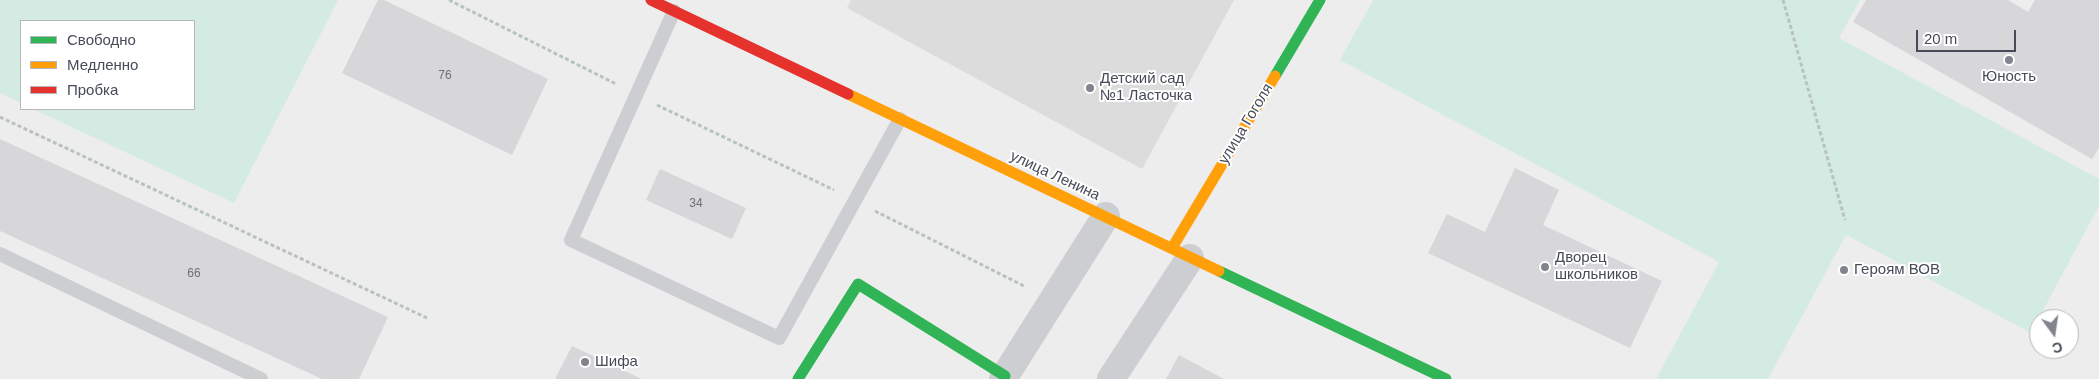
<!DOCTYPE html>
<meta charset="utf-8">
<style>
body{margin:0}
#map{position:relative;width:2099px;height:379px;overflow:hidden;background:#eeeded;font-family:Arial,sans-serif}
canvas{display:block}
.legend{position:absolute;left:20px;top:20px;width:175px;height:90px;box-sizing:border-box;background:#fff;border:1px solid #b5b7bc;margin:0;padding:6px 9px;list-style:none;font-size:15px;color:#464b58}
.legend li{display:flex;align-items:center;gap:10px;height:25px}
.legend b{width:25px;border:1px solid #b5b7bc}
.north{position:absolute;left:2029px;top:309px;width:50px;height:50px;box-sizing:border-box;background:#fff;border:1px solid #b5b7bc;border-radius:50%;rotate:166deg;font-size:14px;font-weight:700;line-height:20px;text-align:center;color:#464b58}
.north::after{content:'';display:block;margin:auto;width:18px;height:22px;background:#81848c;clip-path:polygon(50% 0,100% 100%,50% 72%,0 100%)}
.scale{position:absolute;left:1916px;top:30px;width:100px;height:22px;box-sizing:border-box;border:2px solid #464b58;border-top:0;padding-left:6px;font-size:15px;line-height:18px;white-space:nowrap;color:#464b58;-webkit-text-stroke:4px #fff;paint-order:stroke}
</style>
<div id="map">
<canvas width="2099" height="379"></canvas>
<ul class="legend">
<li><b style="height:6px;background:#30b455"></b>Свободно</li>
<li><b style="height:6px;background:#ff9f0a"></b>Медленно</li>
<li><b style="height:6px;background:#e5322d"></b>Пробка</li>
</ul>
<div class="north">С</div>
<div class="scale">20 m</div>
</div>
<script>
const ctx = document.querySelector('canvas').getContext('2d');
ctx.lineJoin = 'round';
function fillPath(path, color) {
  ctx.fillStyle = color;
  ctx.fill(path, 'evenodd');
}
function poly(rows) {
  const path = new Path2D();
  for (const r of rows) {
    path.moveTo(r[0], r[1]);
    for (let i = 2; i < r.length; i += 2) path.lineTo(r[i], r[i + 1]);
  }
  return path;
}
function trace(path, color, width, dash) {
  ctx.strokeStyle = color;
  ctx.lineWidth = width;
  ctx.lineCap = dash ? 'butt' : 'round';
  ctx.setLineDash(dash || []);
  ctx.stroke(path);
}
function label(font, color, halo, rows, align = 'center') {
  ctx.font = font + ' Arial,sans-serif';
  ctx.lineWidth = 4;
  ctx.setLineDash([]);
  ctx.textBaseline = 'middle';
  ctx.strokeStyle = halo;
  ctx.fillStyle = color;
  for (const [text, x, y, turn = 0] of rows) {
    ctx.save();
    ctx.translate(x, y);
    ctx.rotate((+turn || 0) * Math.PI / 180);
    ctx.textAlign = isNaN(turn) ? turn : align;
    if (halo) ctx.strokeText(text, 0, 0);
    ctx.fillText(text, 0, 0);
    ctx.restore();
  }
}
const education = poly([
 [851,0,1234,0,1142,169,847,8]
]);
const green = poly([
 [0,0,338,0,234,203,33,109,194,109,194,21,21,21,21,103,0,93],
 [1373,0,1860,0,1839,38,2099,179,2099,206,2031,333,1846,235,1768,379,1656,379,1719,262,1340,60]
]);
const building = poly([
 [378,0,384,0,548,79,512,155,342,73],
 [1866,0,2008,0,2028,12,2035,0,2099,0,2099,148,2092,159,1853,22],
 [0,139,388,317,359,379,322,379,0,231],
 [1515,168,1559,190,1543,225,1662,281,1630,348,1428,253,1447,214,1485,232],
 [660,169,746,208,732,239,646,200],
 [572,346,642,379,555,379],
 [1179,355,1224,379,1166,379]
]);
const path = poly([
 [449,0,616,84],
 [1783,0,1845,220],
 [657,105,834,190],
 [0,117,427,318],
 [875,211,1026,287]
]);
const lane = poly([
 [674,11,571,240,779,338,900,119],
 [0,254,261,379]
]);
const street = poly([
 [1003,379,1106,216],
 [1111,379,1190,258]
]);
const fast = poly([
 [1275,76,1320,0],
 [1219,271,1446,379],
 [798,379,858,284,1005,376]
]);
const slow = poly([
 [848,94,1219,271],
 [1172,248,1275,76]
]);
const jam = poly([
 [651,0,848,94]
]);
const markers = [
 [2009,60,5,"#81848c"],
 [1090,88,5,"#81848c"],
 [1545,267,5,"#81848c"],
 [1844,270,5,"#81848c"],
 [585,362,5,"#81848c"]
];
const numberNames = [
 ["76",445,76],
 ["34",696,204],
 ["66",194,274]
];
const poiNames = [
 ["Юность",2009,77,"center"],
 ["Детский сад",1100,79],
 ["№1 Ласточка",1100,96],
 ["Дворец",1555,258],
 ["школьников",1555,275],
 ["Героям ВОВ",1854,270],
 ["Шифа",595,362]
];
const streetNames = [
 ["улица Гоголя",1246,124,-59],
 ["улица Ленина",1055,176,25]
];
fillPath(education, '#dcdcdc');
fillPath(green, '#d4ebe3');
fillPath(building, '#d7d6d9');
trace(path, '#b8c2c2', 3, [4, 2.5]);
trace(lane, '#ccced1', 14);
trace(street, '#ccced1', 28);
trace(fast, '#30b455', 11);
trace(slow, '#ff9f0a', 11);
trace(jam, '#e5322d', 11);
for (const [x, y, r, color] of markers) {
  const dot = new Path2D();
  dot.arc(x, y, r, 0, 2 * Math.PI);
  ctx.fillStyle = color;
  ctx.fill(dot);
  trace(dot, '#fff', 2);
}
label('12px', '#6c6f7a', null, numberNames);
label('15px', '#464b58', '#fff', poiNames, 'left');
label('15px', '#464b58', '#fff', streetNames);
</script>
